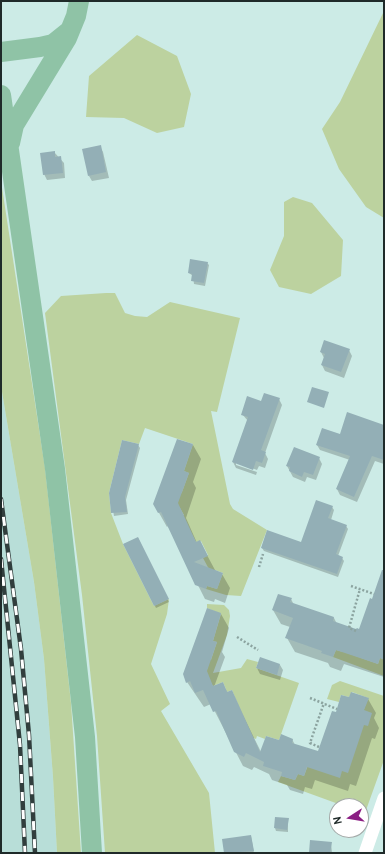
<!DOCTYPE html>
<style>
body{margin:0}
#map{position:relative;width:385px;height:854px;overflow:hidden;background:#ccebe6;font-family:Overpass,sans-serif}
canvas{display:block}
.frame{position:absolute;inset:0;border:2px solid #1f2a29;pointer-events:none}
.north{position:absolute;left:329px;top:798px;width:40px;height:40px;box-sizing:border-box;background:#fff;border:1px solid #a5aaa9;border-radius:50%;rotate:258deg;font-size:11px;font-weight:700;line-height:16px;text-align:center;color:#1f2a29}
.north::after{content:'';display:block;margin:auto;width:14px;height:18px;background:#8b1e83;clip-path:polygon(50% 0,100% 100%,50% 72%,0 100%)}
</style>
<div id="map">
<canvas width="385" height="854"></canvas>
<div class="frame"></div>
<div class="north">N</div>
</div>
<script>
const ctx = document.querySelector('canvas').getContext('2d');
ctx.lineJoin = 'round';
function fillPath(path, color) {
  ctx.fillStyle = color;
  ctx.fill(path, 'evenodd');
}
function poly(rows) {
  const path = new Path2D();
  for (const r of rows) {
    path.moveTo(r[0], r[1]);
    for (let i = 2; i < r.length; i += 2) path.lineTo(r[i], r[i + 1]);
  }
  return path;
}
function trace(path, color, width, dash) {
  ctx.strokeStyle = color;
  ctx.lineWidth = width;
  ctx.lineCap = dash ? 'butt' : 'round';
  ctx.setLineDash(dash || []);
  ctx.stroke(path);
}
const built = poly([
 [1,386,34,582,44,659,53,777,57,853,1,853]
]);
const green = poly([
 [384,11,384,218,366,207,339,169,322,129,340,102],
 [137,35,177,56,191,94,184,127,157,133,124,118,86,117,89,76],
 [1,181,45,468,71,703,81,853,57,853,53,777,44,659,34,582,1,386],
 [293,197,312,203,343,240,341,276,311,294,279,287,270,270,284,236,284,202],
 [106,293,115,293,125,313,135,316,147,317,170,302,240,318,217,412,211,411,230,504,233,509,267,530,241,596,226,595,206,589,207,586,217,589,223,573,215,570,210,571,203,558,208,555,201,541,196,542,181,516,184,515,180,508,174,503,182,492,189,473,184,471,193,444,145,428,139,444,122,440,109,493,111,513,123,544,154,606,169,599,167,614,151,664,170,704,161,711,209,793,215,853,105,853,97,736,82,595,45,313,61,296],
 [207,604,224,605,229,610,230,616,227,635,213,673,241,668,247,659,258,662,256,668,299,683,279,740,266,736,265,739,257,736,256,739,251,737,232,690,227,692,223,682,213,686,206,677,208,660,211,660,217,642,213,641,221,614,207,608],
 [345,646,350,654,378,664,380,658,384,659,384,676,333,657,336,650,343,652],
 [340,681,384,696,384,760,365,813,361,812,361,806,344,806,278,782,281,776,295,780,298,774,304,776,310,760,342,771,368,698,352,692,349,697,341,695,339,702,327,699,332,685]
]);
const shadow = poly([
 [100,146,103,152,109,178,92,181,89,176],
 [54,152,64,163,65,178,47,180,44,174],
 [207,263,209,265,205,286,194,284,193,276,189,273],
 [349,350,352,356,344,378,325,371,322,365,324,358,321,352],
 [279,399,282,405,265,453,268,459,265,468,259,466,257,470,236,462,236,465,257,472,256,475,236,468,233,462,248,421,242,414,262,402],
 [384,426,384,464,375,461,357,502,340,495,337,489,350,460,320,450,317,445,340,436],
 [178,440,193,445,201,459,193,482,196,488,186,518,197,543,200,542,215,570,222,574,230,588,225,603,215,599,214,602,205,599,168,526,167,527,154,504],
 [138,445,140,448,126,500,128,514,114,516,110,493],
 [319,458,322,464,316,480,307,477,305,482,293,477,287,466],
 [332,507,334,510,331,520,346,526,348,529,338,556,342,558,344,561,338,577,264,551,262,548,301,543],
 [138,538,169,602,156,608,124,544],
 [384,584,384,677,344,664,341,671,330,667,328,663,295,652,287,638,290,627,281,624,273,610,291,599,294,605,334,618,337,624,357,631,360,630,373,600],
 [207,610,221,614,229,628,222,652,225,657,214,687,222,683,228,693,231,691,261,752,279,741,292,739,295,745,319,752,336,713,350,698,368,699,376,713,374,718,379,728,375,739,372,738,356,786,350,784,348,791,315,780,312,789,305,787,303,794,290,790,287,785,272,780,269,774,254,767,252,770,243,766,211,704,204,707,187,682],
 [280,665,283,670,280,680,260,674,257,668],
 [288,819,288,832,276,831,275,828],
 [251,836,254,853,225,853,223,840],
 [331,843,332,853,310,853]
]);
const building = poly([
 [101,145,106,172,88,176,82,149],
 [55,151,55,157,61,156,63,173,43,175,40,153],
 [190,259,208,262,204,283,191,281,192,274,188,273],
 [324,340,350,349,341,372,321,365,325,354,320,352],
 [312,387,329,392,324,408,307,402],
 [264,393,280,398,261,450,266,452,262,463,256,461,253,470,232,462,248,417,241,415,247,396,261,401],
 [347,412,384,425,384,460,372,456,354,497,336,489,350,456,316,445,322,428,340,434],
 [177,439,193,444,184,471,189,473,178,503,196,542,200,540,208,556,194,562,223,573,217,589,207,586,206,589,195,585,161,512,158,513,153,504],
 [122,440,139,444,125,497,127,512,111,513,109,493],
 [294,447,320,457,313,475,304,472,302,477,289,471,290,467,286,466],
 [316,500,333,506,328,518,347,525,336,554,343,557,337,574,261,548,267,530,301,542],
 [138,537,169,599,154,606,123,544],
 [382,570,384,570,384,660,380,658,378,664,336,650,333,657,321,653,322,651,285,638,293,618,272,610,278,594,292,598,290,602,334,617,333,621,356,629,357,628,359,629,370,598,372,599],
 [207,608,221,613,213,641,217,642,207,671,213,686,223,682,227,692,232,690,260,752,266,736,279,740,281,734,293,739,292,743,318,751,332,711,336,712,341,695,349,697,351,692,369,698,364,710,372,713,368,726,364,725,348,773,342,771,340,778,307,767,304,776,298,774,295,780,281,776,282,772,263,766,264,762,246,753,244,757,234,752,216,711,213,712,203,690,195,693,190,681,186,683,183,674],
 [260,657,280,664,277,675,256,668],
 [275,817,289,818,287,830,274,828],
 [251,835,254,851,224,853,222,839],
 [310,840,332,842,330,853,309,853]
]);
const path = poly([
 [259,567,263,554],
 [351,586,374,594],
 [356,631,349,628,360,589],
 [237,637,258,650],
 [310,698,337,709],
 [319,747,310,743,324,703]
]);
const minor = poly([
 [365,853,384,798]
]);
const primary = poly([
 [1,52,40,47,53,44,68,32],
 [1,95,55,469,85,737,92,853],
 [10,143,14,125,67,38,76,16,79,1]
]);
const rail = poly([
 [1,499,21,649,29,735,35,853],
 [1,559,20,745,25,853]
]);
fillPath(built, '#b8ded8');
fillPath(green, '#bcd29f');
fillPath(shadow, '#0003');
fillPath(building, '#93afb6');
trace(path, '#8ba39f', 2.5, [2, 2]);
trace(minor, '#fff', 13);
trace(primary, '#8fc3a6', 20);
trace(rail, '#313e3d', 4.5);
trace(rail, '#fff', 3, [9]);
</script>
